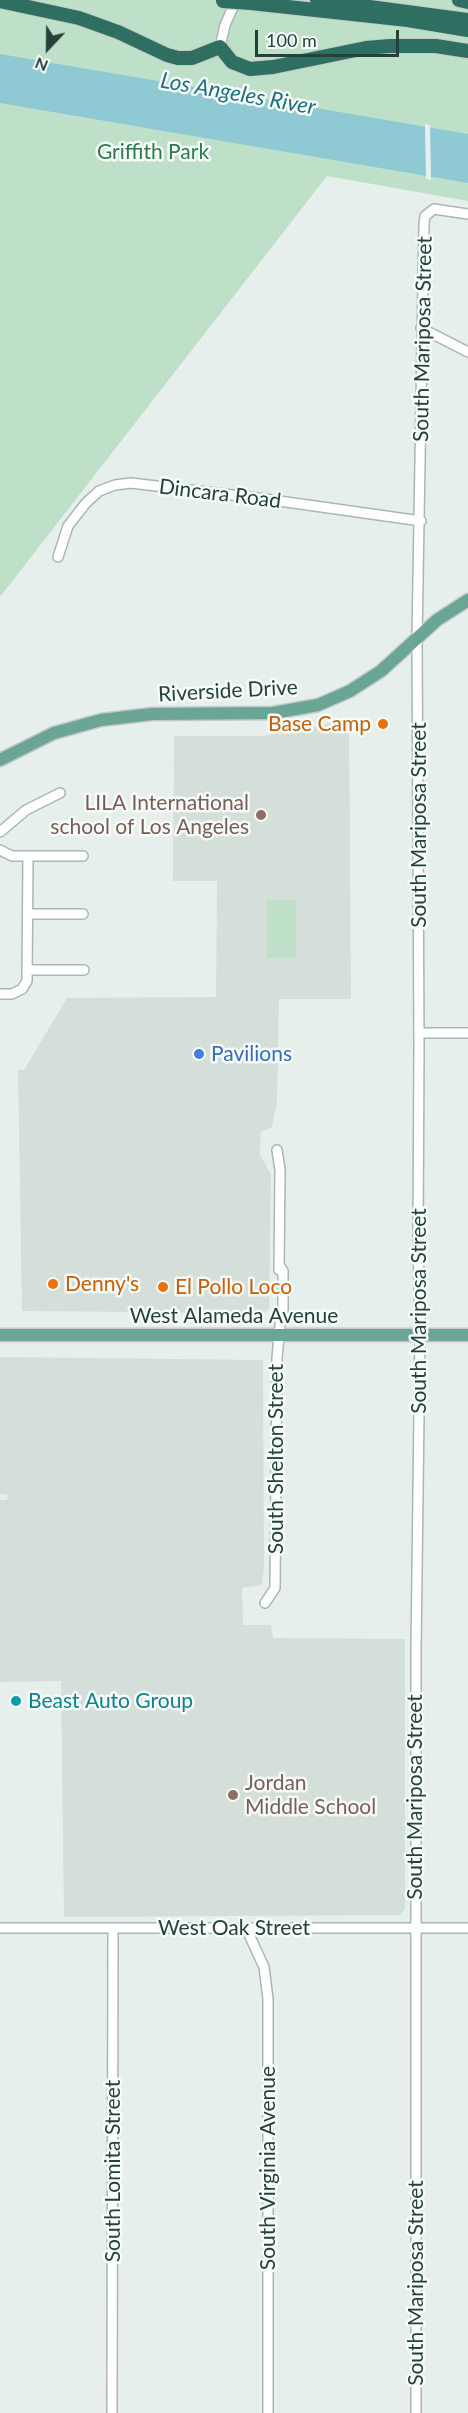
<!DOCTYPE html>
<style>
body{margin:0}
#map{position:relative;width:468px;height:2413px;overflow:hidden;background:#e6efeb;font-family:Lato,sans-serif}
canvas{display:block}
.north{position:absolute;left:18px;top:18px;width:60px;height:60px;-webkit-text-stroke:4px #f7fbf9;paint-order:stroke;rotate:202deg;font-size:16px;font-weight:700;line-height:24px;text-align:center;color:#24423a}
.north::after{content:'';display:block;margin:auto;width:21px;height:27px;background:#24423a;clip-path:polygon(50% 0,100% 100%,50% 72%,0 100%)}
.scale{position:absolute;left:255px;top:30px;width:144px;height:27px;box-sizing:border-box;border:3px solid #24423a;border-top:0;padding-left:8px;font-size:18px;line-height:21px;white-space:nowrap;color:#24423a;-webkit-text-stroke:4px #f7fbf9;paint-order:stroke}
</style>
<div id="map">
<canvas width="468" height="2413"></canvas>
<div class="north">N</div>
<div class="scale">100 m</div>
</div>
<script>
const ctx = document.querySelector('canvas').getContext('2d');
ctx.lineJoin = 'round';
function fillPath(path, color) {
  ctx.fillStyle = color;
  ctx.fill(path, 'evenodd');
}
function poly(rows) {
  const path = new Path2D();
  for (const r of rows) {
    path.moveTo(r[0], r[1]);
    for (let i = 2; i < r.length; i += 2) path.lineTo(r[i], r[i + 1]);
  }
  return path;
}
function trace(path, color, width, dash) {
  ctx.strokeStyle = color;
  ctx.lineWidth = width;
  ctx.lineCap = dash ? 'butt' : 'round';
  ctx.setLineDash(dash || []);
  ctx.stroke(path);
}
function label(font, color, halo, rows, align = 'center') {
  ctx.font = font + ' Lato,sans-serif';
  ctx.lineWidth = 5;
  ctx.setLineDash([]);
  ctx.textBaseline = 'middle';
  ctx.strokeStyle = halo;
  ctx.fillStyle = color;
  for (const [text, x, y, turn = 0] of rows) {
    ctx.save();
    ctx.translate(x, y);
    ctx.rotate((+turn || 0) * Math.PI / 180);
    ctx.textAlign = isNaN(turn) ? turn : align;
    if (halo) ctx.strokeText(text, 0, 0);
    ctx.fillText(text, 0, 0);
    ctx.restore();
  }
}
const built = poly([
 [349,718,351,999,279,999,277,1102,272,1127,261,1132,260,1143,260,1154,271,1175,269,1309,264,1313,22,1311,18,1070,24,1070,67,998,216,997,217,881,173,881,174,736,260,736,304,730],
 [0,1357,263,1360,264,1567,262,1585,242,1588,243,1625,271,1625,273,1638,405,1639,405,1909,400,1915,64,1917,61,1681,0,1682,0,1500,7,1500,8,1495,0,1494]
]);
const green = poly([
 [0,0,468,0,468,201,327,176,0,597],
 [267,900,296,900,296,958,267,958]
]);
const water = poly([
 [0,54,468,134,468,183,0,103]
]);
const pier = poly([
 [425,124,430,125,431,180,426,179]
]);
const minor = poly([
 [220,47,225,25,236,0],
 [421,328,468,352],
 [58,557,68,526,86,503,99,491,115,485,131,483,258,498,421,521],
 [0,832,26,810,60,793],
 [0,850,12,856,28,856,27,981,22,989,12,994,0,994],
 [28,856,83,856],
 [28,914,83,914],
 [27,970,84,970],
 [419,1033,468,1033],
 [277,1150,280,1170,279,1270],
 [265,1603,275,1588,277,1358,281,1313,283,1311,283,1271,280,1266],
 [0,1928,468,1928],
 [246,1928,264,1967,268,1999,268,2413],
 [112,2413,113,1929],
 [416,2413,416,1650,420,1335,418,1235,419,1046,417,639,424,224,425,216,434,209,468,214]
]);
const major = poly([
 [0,760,54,733,101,720,152,714,273,713,318,705,350,691,381,671,437,620,468,600],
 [0,1335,468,1335]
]);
const highway = poly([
 [317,0,468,20],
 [459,0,468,2],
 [0,1,79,18,118,32,167,55,178,58,192,58,220,47,232,62,250,69,273,67,366,48,390,46,436,46,468,51],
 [251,3,408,20,468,30]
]);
const highwayBridge = poly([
 [223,1,251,3]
]);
const markers = [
 [383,724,6,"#e8710a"],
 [261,815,6,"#8d6e63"],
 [199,1054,6,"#3f7fe0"],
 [53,1284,6,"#e8710a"],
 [163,1287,6,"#e8710a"],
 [16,1701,6,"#0f9aa8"],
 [233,1795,6,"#8d6e63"]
];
const parkNames = [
 ["Griffith Park",153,152]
];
const streetNames = [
 ["South Mariposa Street",423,339,-89],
 ["Dincara Road",220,494,7],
 ["Riverside Drive",228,691,-3],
 ["South Mariposa Street",419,825,-90],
 ["South Mariposa Street",419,1311,-90],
 ["West Alameda Avenue",234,1316],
 ["South Shelton Street",276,1459,-90],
 ["South Mariposa Street",415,1797,-90],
 ["West Oak Street",234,1928],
 ["South Virginia Avenue",268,2168,-90],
 ["South Lomita Street",113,2171,-90],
 ["South Mariposa Street",416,2283,-90]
];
const foodNames = [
 ["Base Camp",371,724,"right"],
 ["Denny's",65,1284],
 ["El Pollo Loco",175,1287]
];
const educationNames = [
 ["LILA International",249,803],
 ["school of Los Angeles",249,827],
 ["Jordan",245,1783,"left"],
 ["Middle School",245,1807,"left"]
];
const shopNames = [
 ["Pavilions",211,1054]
];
const cultureNames = [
 ["Beast Auto Group",28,1701]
];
const waterNames = [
 ["Los Angeles River",238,94,10]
];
fillPath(built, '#d4dfda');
fillPath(green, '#bfe0c8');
fillPath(water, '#8ec9d4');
fillPath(pier, '#e6efeb');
trace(minor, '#a8b8b2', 12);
trace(major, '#c2cac8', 15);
trace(highway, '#c2cac8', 16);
trace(minor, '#fff', 9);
trace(major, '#6aa596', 12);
trace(highway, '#2f6f62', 14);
trace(highwayBridge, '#c2cac8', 16, []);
trace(highwayBridge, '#2f6f62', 14);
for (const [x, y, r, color] of markers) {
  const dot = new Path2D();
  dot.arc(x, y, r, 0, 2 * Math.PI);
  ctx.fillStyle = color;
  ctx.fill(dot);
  trace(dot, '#f7fbf9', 2);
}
label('21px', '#2d7a4b', '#f7fbf9', parkNames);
label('21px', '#24423a', '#f7fbf9', streetNames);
label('21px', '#c56008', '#f7fbf9', foodNames, 'left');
label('21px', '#785e54', '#f7fbf9', educationNames, 'right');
label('21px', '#366cbe', '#f7fbf9', shopNames, 'left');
label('21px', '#0d838f', '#f7fbf9', cultureNames, 'left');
label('italic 22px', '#1c6f80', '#f7fbf9', waterNames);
</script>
